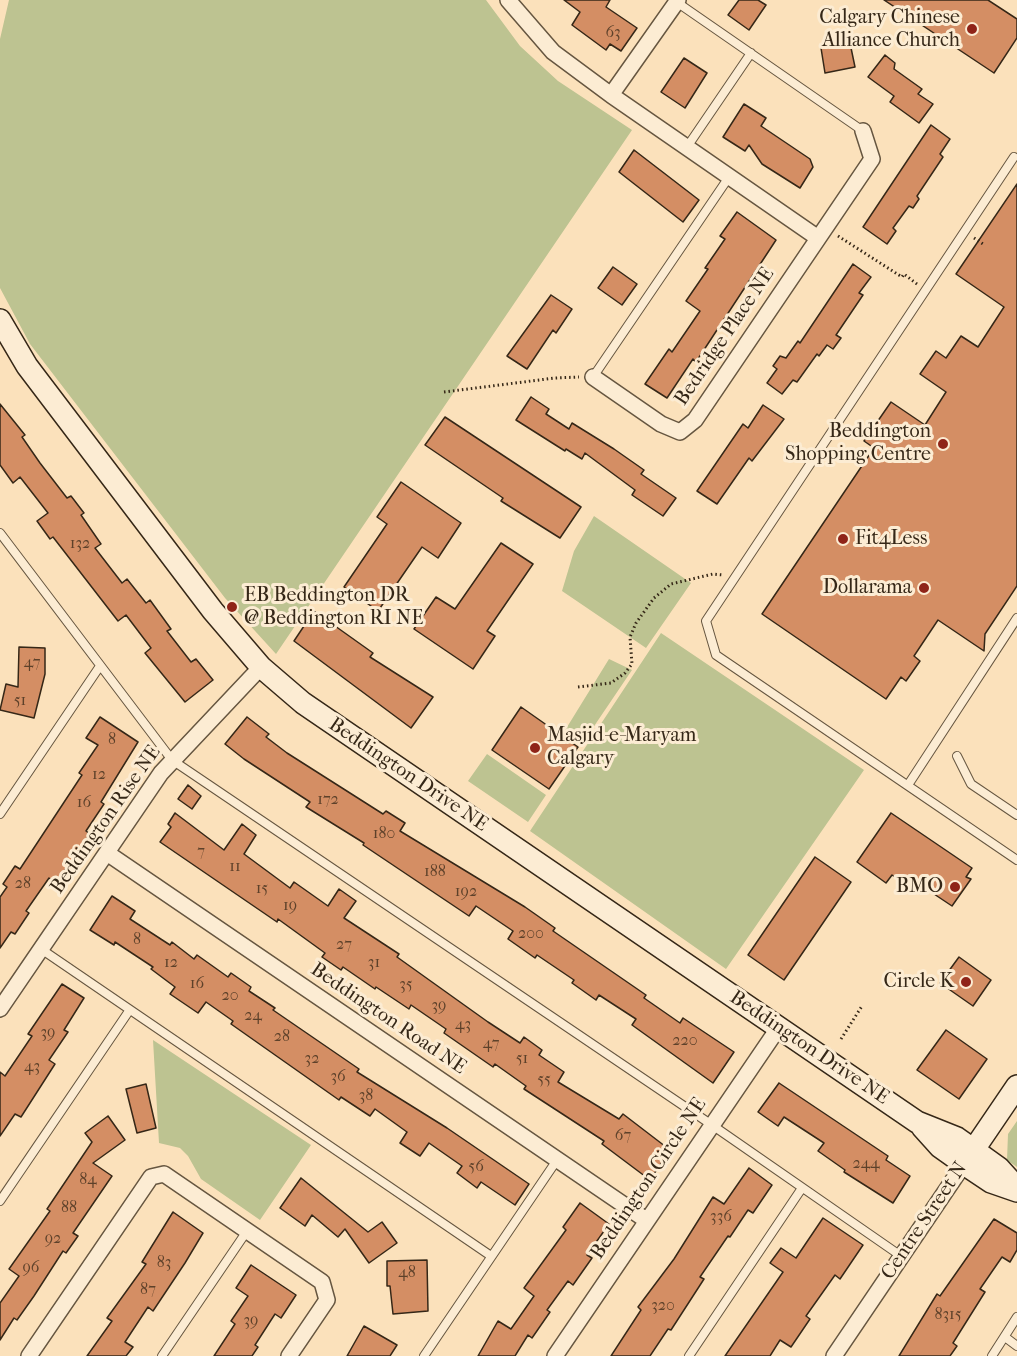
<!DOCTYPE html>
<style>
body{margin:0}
canvas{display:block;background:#fbe1bb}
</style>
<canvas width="1017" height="1356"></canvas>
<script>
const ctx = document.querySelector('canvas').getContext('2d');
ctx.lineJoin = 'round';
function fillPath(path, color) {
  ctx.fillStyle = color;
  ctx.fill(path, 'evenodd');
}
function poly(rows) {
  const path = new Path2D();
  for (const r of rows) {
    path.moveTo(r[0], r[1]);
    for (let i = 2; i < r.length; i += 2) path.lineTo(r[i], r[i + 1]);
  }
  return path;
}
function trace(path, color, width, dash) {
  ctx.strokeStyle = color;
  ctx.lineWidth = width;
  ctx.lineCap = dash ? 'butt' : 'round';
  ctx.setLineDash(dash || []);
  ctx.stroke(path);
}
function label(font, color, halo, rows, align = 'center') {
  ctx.font = font + ' "IM FELL French Canon",serif';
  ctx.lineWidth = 6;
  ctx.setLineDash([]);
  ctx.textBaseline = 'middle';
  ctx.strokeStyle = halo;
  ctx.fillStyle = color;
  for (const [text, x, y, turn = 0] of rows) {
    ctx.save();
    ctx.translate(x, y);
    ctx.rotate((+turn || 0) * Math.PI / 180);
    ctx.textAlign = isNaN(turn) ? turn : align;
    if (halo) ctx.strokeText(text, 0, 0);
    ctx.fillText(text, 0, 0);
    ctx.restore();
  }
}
const green = poly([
 [9,0,486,0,520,46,558,81,632,130,276,654,225,598,30,344,0,288,0,39],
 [594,516,691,583,646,648,562,591,574,551],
 [661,633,864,770,726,969,530,831],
 [609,659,632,670,582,744,564,732],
 [487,754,546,795,528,822,468,781],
 [153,1040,311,1145,260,1220,201,1179,188,1156,180,1148,159,1143],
 [1017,1121,1017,1167,1007,1160,1008,1134]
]);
const building = poly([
 [564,0,610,0,606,7,637,28,621,51,610,44,606,50,572,25,580,12,564,0],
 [739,0,758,0,766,5,749,30,728,15,739,0],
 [884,0,988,0,1017,19,1017,38,994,73,884,0],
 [850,43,855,67,825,73,821,48,850,43],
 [885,55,895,63,894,69,922,89,918,94,933,104,919,123,890,102,894,96,868,77,885,55],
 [684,58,707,73,685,108,661,92,684,58],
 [744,104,766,118,761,126,810,159,813,167,800,188,762,164,749,145,745,151,723,137,744,104],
 [931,125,950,139,940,154,943,157,917,196,919,199,913,208,909,206,893,228,896,231,887,244,863,227,931,125],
 [634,150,699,200,683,222,619,172,634,150],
 [1017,184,1017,586,985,634,984,651,938,620,914,656,920,661,906,681,901,677,886,699,762,614,874,448,864,441,891,402,925,425,946,392,920,374,936,351,946,358,961,336,978,347,1004,307,956,274,1017,184],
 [737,212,776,240,696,362,693,359,667,398,645,384,669,349,672,352,700,311,686,301,708,269,705,268,725,239,720,236,737,212],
 [853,264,871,277,859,293,863,295,836,335,841,338,833,349,827,345,819,356,817,354,797,382,793,380,782,394,767,383,777,369,773,366,780,356,786,358,798,341,800,343,853,264],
 [613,267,637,284,622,305,598,288,613,267],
 [551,295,572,309,556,333,553,330,527,369,507,356,551,295],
 [531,397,549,409,546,414,569,429,572,423,614,449,644,470,641,474,676,498,663,516,632,495,635,490,585,453,582,459,566,449,565,451,516,420,531,397],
 [0,404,25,435,22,437,40,463,67,498,71,496,84,513,81,515,101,544,95,548,122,583,127,579,146,603,150,600,171,629,167,631,191,662,196,659,213,680,185,702,145,653,151,648,126,615,118,621,53,537,50,539,37,521,48,513,20,477,13,483,0,465,0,404],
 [763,405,784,419,752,461,749,458,717,504,697,491,743,424,748,428,763,405],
 [445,417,581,507,560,538,501,501,503,498,425,445,445,417],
 [401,482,461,523,438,558,422,547,378,611,344,587,387,524,377,517,401,482],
 [501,543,533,564,487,631,495,636,473,669,414,629,436,597,455,609,501,543],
 [314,611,373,653,370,657,433,697,411,728,294,641,314,611],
 [19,647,45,648,45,674,34,718,0,710,6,684,18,687,19,647],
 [521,707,578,747,549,789,492,750,521,707],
 [100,717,138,742,101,802,104,804,86,831,90,834,56,883,49,878,26,911,29,913,15,934,11,932,0,948,0,897,7,887,3,884,15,866,20,869,82,775,79,773,98,745,86,738,100,717],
 [247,717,269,734,266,737,287,753,383,814,386,811,405,823,400,831,525,907,555,928,553,931,646,995,644,998,680,1023,683,1018,734,1052,713,1083,632,1025,636,1019,599,995,596,1000,572,983,574,980,537,955,535,958,508,939,513,931,476,906,469,916,363,845,364,843,306,807,310,802,244,759,225,744,247,717],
 [188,785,201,796,192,809,178,799,188,785],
 [175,813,224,850,242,824,256,835,244,854,290,888,294,882,328,906,339,889,356,901,344,918,399,954,397,957,488,1022,520,1043,524,1037,542,1050,539,1055,564,1072,558,1082,619,1119,623,1114,670,1150,650,1180,602,1144,604,1141,524,1089,526,1086,495,1064,493,1067,444,1033,446,1029,411,1005,409,1009,376,987,375,989,343,967,341,970,322,957,325,953,278,919,277,922,160,842,171,827,168,824,175,813],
 [891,813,972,868,966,877,971,879,952,906,925,888,920,894,892,875,886,883,857,862,891,813],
 [815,857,851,882,784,980,748,955,815,857],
 [112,896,135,911,130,919,170,945,172,942,194,959,197,955,228,977,231,973,251,987,249,991,275,1008,273,1010,359,1069,357,1072,447,1128,529,1184,515,1205,481,1182,477,1188,457,1173,462,1166,429,1143,420,1156,400,1143,407,1132,375,1109,370,1116,341,1097,339,1100,231,1024,233,1021,206,1002,198,1013,170,994,175,987,151,969,153,967,115,942,114,945,90,930,112,896],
 [959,957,991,980,973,1006,940,983,959,957],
 [62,984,84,998,64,1030,68,1032,49,1060,55,1064,21,1117,15,1114,0,1136,0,1072,5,1076,32,1036,28,1034,62,984],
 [946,1030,987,1059,959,1099,917,1070,946,1030],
 [779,1083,888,1156,886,1160,910,1176,893,1203,844,1172,845,1170,818,1151,824,1143,784,1117,778,1126,758,1112,779,1083],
 [146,1084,156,1128,137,1133,126,1089,146,1084],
 [108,1116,125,1140,93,1163,112,1176,73,1233,78,1236,66,1253,63,1251,34,1296,17,1320,14,1318,0,1340,0,1303,19,1276,9,1269,50,1211,47,1209,92,1142,85,1133,108,1116],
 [749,1168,772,1185,753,1213,748,1210,730,1237,728,1236,700,1277,704,1279,671,1330,668,1329,650,1356,611,1356,641,1310,638,1307,674,1259,713,1197,724,1204,749,1168],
 [301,1178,368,1232,382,1222,397,1243,369,1263,345,1229,338,1237,312,1215,305,1226,280,1208,301,1178],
 [580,1203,609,1224,587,1255,592,1258,573,1285,568,1281,547,1310,550,1312,532,1338,528,1335,515,1356,478,1356,498,1321,511,1329,534,1296,524,1288,566,1230,563,1227,580,1203],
 [173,1212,203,1233,185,1263,153,1311,148,1307,125,1342,133,1347,126,1356,87,1356,112,1321,107,1318,146,1264,142,1262,173,1212],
 [823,1218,863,1245,840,1279,835,1275,806,1316,810,1319,791,1347,780,1340,770,1356,725,1356,783,1272,770,1263,781,1248,796,1258,823,1218],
 [994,1219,1017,1233,1017,1250,1010,1262,1002,1257,980,1289,985,1292,953,1343,957,1346,950,1356,899,1356,937,1294,940,1296,994,1219],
 [427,1260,428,1311,393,1314,390,1286,387,1286,387,1261,427,1260],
 [251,1265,296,1295,281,1318,275,1314,255,1345,258,1347,252,1356,214,1356,235,1324,231,1321,248,1296,236,1288,251,1265],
 [364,1326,397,1345,390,1356,347,1356,364,1326]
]);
const path = poly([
 [838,236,902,277,904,274,917,284],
 [974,238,983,244],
 [444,392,555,378,579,377],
 [578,687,611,683,625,673,632,664,630,637,636,623,654,598,671,584,713,574,723,575],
 [841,1039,862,1006]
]);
const lane = poly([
 [675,1,863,131],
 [687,147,751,53],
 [1014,157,706,621,716,655,1017,860],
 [593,377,729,177],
 [0,533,172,760,712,1125,901,1256],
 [957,756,971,784,1017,815],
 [908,785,1017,618],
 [0,814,100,666],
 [41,949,491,1256],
 [0,1201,129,1011],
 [1005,1337,1017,1346],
 [162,1356,247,1231],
 [424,1356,557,1160],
 [689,1356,802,1188],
 [992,1356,1017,1317]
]);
const street = poly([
 [508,0,553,52,611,95,678,0],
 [611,95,818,238],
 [593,377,661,424,680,432,695,420,872,159,863,131],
 [107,853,646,1220],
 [0,1009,161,773,261,667],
 [29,1356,151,1177,164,1174,322,1282,327,1300,289,1356],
 [555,1356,779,1027],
 [834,1356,964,1164]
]);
const secondary = poly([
 [0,320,27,366,213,611,261,667,303,703,917,1122,957,1138,974,1150,999,1168,1017,1188],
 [922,1127,940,1147,964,1164,991,1182,1017,1191],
 [966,1161,1017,1086]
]);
const markers = [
 [972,29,6,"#8f2418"],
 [943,444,6,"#8f2418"],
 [843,539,6,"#8f2418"],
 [924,588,6,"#8f2418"],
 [232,607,6,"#8f2418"],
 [535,748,6,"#8f2418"],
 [955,887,6,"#8f2418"],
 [966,982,6,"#8f2418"]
];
const numberNames = [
 ["63",613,33],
 ["132",80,544],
 ["47",32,663],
 ["51",20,701],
 ["8",112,740],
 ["12",99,775],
 ["172",328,800],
 ["16",84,803],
 ["180",384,834],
 ["7",201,852],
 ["11",235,867],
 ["188",435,872],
 ["28",23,884],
 ["15",262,889],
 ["192",466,892],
 ["19",290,906],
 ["200",531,934],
 ["8",137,940],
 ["27",344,945],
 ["12",171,963],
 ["31",374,963],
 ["16",197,984],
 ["35",406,985],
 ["20",230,996],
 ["39",439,1006],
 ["24",253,1016],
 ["43",463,1025],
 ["39",48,1033],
 ["28",282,1037],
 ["220",685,1041],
 ["47",491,1044],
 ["32",312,1059],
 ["51",522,1059],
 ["43",32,1067],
 ["36",338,1077],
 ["55",544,1080],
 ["38",366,1096],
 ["67",623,1136],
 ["244",866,1164],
 ["56",476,1167],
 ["84",88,1180],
 ["88",69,1208],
 ["336",721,1217],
 ["92",53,1239],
 ["83",164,1263],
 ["96",31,1268],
 ["48",407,1273],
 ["87",148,1290],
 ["320",663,1306],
 ["8315",948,1315],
 ["39",251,1321]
];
const poiNames = [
 ["Calgary Chinese",960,18],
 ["Alliance Church",960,41],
 ["Beddington",931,432],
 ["Shopping Centre",931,455],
 ["Fit4Less",855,539,"left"],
 ["Dollarama",912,588],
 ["EB Beddington DR",244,596,"left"],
 ["@ Beddington RI NE",244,619,"left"],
 ["Masjid-e-Maryam",547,736,"left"],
 ["Calgary",547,759,"left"],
 ["BMO",943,887],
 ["Circle K",954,982]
];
const streetNames = [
 ["Bedridge Place NE",725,337,-56],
 ["Beddington Drive NE",408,775,34],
 ["Beddington Rise NE",106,820,-55],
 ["Beddington Road NE",388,1019,34],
 ["Beddington Drive NE",809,1048,34],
 ["Beddington Circle NE",649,1179,-56],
 ["Centre Street N",925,1221,-56]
];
fillPath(green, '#bdc391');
fillPath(building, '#d48e64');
trace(building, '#352717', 1.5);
trace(lane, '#665640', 10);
trace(street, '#665640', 18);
trace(secondary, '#352717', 24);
trace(path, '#352717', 3, [1.5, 3]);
trace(lane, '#fcecd3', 8);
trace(street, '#fcecd3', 15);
trace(secondary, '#fcecd3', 21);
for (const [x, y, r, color] of markers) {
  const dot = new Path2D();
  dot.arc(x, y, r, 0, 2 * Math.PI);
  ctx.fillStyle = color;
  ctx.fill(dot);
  trace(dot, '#fcecd3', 2);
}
label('16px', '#5d412a', null, numberNames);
label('20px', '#352717', '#fcecd3', poiNames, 'right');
label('20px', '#352717', '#fcecd3', streetNames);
</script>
